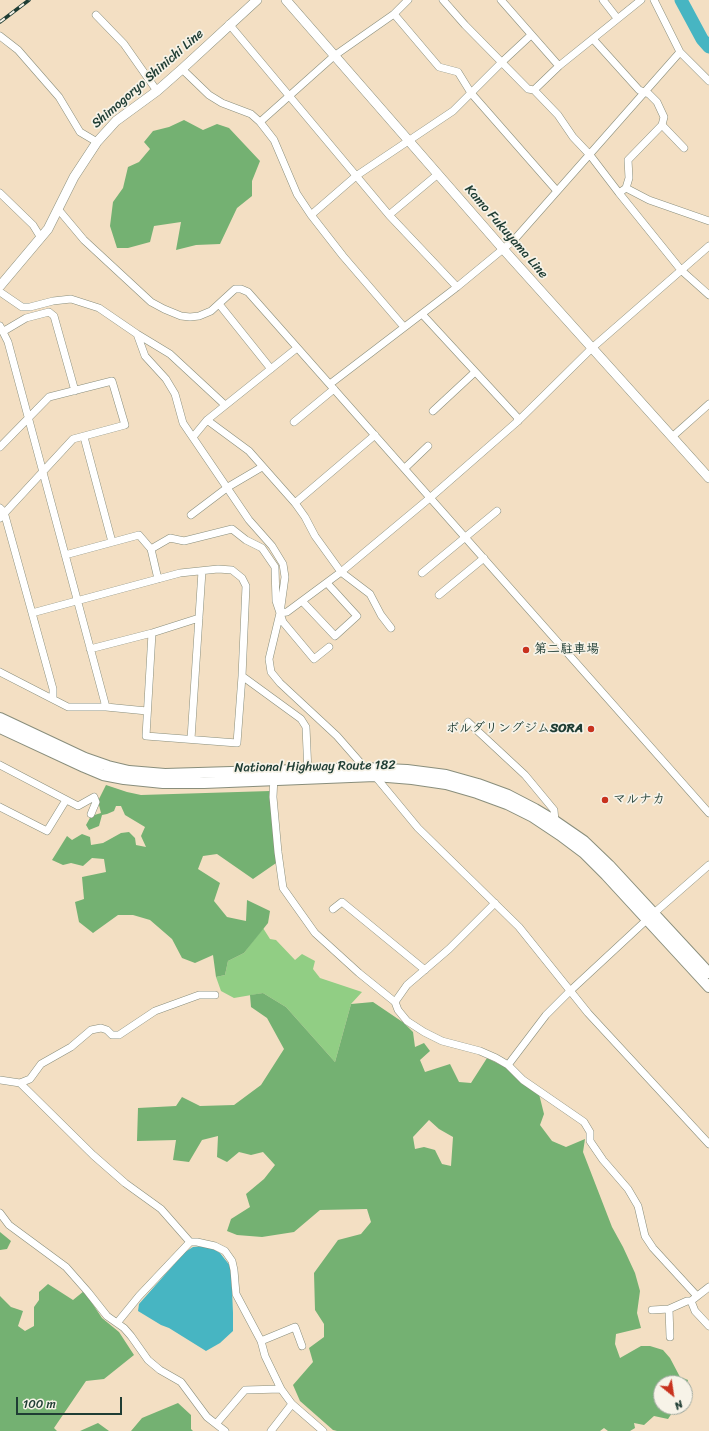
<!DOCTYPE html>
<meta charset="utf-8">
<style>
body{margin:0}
#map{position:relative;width:709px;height:1431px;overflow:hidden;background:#f3dfc3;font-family:Sriracha,sans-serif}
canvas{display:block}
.north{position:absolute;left:653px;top:1375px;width:40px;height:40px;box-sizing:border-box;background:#f7f3e8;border:1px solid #a1aaa0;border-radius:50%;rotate:150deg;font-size:11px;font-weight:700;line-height:16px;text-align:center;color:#1f3d34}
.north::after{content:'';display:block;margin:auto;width:14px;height:18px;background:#c8321e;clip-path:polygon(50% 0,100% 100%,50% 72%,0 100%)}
.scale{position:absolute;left:16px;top:1397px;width:106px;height:18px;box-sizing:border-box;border:2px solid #1f3d34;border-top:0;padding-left:5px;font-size:12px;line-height:14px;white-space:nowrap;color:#1f3d34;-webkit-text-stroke:3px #f7f3e8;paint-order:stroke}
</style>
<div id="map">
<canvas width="709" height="1431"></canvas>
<div class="north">N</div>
<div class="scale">100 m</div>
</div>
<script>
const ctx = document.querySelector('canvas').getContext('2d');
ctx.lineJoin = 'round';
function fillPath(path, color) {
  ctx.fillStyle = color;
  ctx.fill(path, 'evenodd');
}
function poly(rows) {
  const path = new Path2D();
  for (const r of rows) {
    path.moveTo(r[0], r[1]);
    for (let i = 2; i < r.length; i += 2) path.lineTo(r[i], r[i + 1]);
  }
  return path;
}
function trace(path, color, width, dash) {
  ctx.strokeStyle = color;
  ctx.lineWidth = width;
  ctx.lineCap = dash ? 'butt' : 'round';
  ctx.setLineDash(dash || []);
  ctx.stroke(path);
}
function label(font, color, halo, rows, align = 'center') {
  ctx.font = font + ' Sriracha,"Klee One",sans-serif';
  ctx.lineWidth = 3.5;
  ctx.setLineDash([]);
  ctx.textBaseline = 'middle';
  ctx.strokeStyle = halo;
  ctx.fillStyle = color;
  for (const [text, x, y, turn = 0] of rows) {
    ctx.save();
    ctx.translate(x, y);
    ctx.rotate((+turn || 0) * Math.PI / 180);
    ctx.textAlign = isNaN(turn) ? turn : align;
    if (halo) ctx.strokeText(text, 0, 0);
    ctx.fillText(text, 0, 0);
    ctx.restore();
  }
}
const green = poly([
 [263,928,270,939,276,940,295,960,302,954,315,961,313,969,320,978,362,992,351,1004,335,1062,286,1007,263,993,234,998,221,991,216,977,225,975,228,961,244,953]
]);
const forest = poly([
 [184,120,203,130,217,124,229,128,260,161,252,181,252,196,237,208,220,244,196,245,176,250,181,222,154,226,150,242,128,248,117,248,110,226,113,202,123,188,128,167,139,162,150,149,144,142,153,131,169,127],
 [106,785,127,792,141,795,270,791,279,861,253,879,217,854,203,856,198,869,220,883,214,901,227,917,246,921,247,900,270,911,268,923,244,953,228,961,225,975,216,977,213,955,195,963,182,958,172,939,150,920,133,915,118,915,93,933,79,922,75,902,84,899,82,877,106,872,104,859,92,858,83,866,71,863,63,865,52,860,67,836,72,840,82,834,90,837,91,845,103,843,121,833,129,832,135,838,136,845,146,847,141,836,145,827,125,815,121,806,116,806,114,811,107,814,102,815,99,826,89,830,86,825,91,816,101,813,98,801],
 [263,993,286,1007,335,1062,351,1004,373,1002,404,1023,413,1032,415,1047,424,1043,430,1051,420,1060,425,1072,450,1064,459,1082,471,1083,487,1058,509,1069,539,1094,544,1114,540,1125,552,1141,566,1147,585,1139,583,1152,612,1227,623,1247,635,1273,640,1291,637,1313,641,1328,616,1334,615,1344,620,1358,641,1346,650,1346,663,1350,670,1358,680,1377,688,1380,685,1394,685,1383,661,1383,661,1407,676,1407,668,1419,654,1416,644,1425,634,1423,635,1428,630,1431,608,1431,604,1428,600,1431,337,1431,333,1430,300,1401,293,1385,313,1362,309,1348,324,1337,324,1324,315,1310,314,1273,338,1240,361,1234,371,1222,367,1209,320,1210,294,1232,262,1237,237,1235,227,1231,231,1219,250,1207,246,1194,264,1179,275,1165,263,1152,251,1155,239,1152,227,1162,217,1157,218,1136,202,1140,189,1162,173,1160,176,1140,137,1141,138,1108,176,1106,182,1097,200,1106,234,1105,261,1085,284,1049,267,1018,251,1007,250,995],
 [429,1120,439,1129,453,1137,451,1166,442,1164,435,1150,424,1147,415,1149,413,1137],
 [0,1232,11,1241,7,1249,0,1250],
 [48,1284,73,1300,84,1291,102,1318,119,1332,134,1355,104,1379,86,1381,54,1428,57,1431,0,1431,0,1296,11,1307,23,1311,18,1326,25,1331,34,1326,34,1307,39,1300,39,1292],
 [178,1403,191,1415,191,1429,193,1431,131,1431,142,1418],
 [98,1423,109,1431,80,1431]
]);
const water = poly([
 [204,1246,212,1248,220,1253,231,1267,233,1313,233,1331,220,1343,206,1351,169,1328,161,1325,138,1311,139,1304,185,1252,193,1247]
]);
const river = poly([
 [681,0,702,39,709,47]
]);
const minor = poly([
 [443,0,465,25,528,89,534,90,558,115,573,137,590,155,619,193,681,270,709,295],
 [501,0,559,66],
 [603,0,617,18],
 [654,0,680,52,709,81],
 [394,14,439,67,458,72,471,93,557,191],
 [96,15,124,44,157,91],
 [229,24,389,215,457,287],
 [0,36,18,50,59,97,80,132,97,142],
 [593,39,639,90,649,94,657,102,664,117,662,125,684,148],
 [182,69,209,95,222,103,251,114,260,122,274,140,297,194,311,215,343,256,404,327],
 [534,90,559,66,641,0],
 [260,122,334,56,394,14,408,0],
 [626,188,629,178,628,160,662,125],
 [0,193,33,225,41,238],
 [619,193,626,188,649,200,709,221],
 [58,209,84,240,151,302,164,309,181,316,190,317,199,316,211,311,235,289,241,289,248,292,709,813],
 [311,215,356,176,453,111,502,62,531,35],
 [389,215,438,174],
 [0,292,22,307,30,307,53,301,71,299,99,308,137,334,145,356,166,379,175,394,183,423,249,520,272,546,283,564,285,577,280,613,269,659,271,672,280,683,337,736,365,768,375,776,418,828,519,927,588,1013,709,1144],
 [219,304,271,369],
 [422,314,517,417,518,421],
 [0,326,8,342,106,707],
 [4,331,26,318,49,312,54,316,75,391],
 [137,334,170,354,225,405],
 [330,384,457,287,514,240,680,52],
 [433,411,475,372],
 [207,420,249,451,295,503,305,517,315,536,341,572,370,594,381,615,391,628],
 [294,422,334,389],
 [84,437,112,542],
 [193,437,207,420,297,348],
 [672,437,709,404],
 [0,447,49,397,112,381,125,425,73,439,0,518],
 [405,468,428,446],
 [295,503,375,435],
 [0,508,4,512,32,613,53,689,53,699],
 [191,515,228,487,262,467],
 [151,549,170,538,184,541,232,529,246,540,262,548,275,567,276,601,283,622,314,659,329,647],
 [65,555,139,535,151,549,158,579],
 [422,573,497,511],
 [439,595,484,558],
 [302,601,335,636,357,616,327,583],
 [32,613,180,573,218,569,232,570,242,578,246,586,242,676,301,719,306,727,308,773],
 [280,613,287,612,341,572,431,497,518,421,592,348,709,246],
 [152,633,146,736,237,743,242,676],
 [90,649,152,633,199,618],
 [0,672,68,707,106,707,147,711],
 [468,722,525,775,554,810,555,821],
 [191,739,202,571],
 [0,765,78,806,94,797,96,802,91,814],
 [274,776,273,797,278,852,283,888,315,933,359,973,395,1002,398,1010,407,1021,424,1032,442,1041,480,1051,496,1058,508,1065,523,1080,584,1122,590,1132,590,1141,603,1160,628,1189,638,1206,645,1236,653,1248,697,1296],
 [0,807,47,831,66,800],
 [333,909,342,902,425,970],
 [395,1002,407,985,449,949,495,903],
 [508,1065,546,1015,570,991,653,914,709,865],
 [0,1080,20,1083,30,1079,41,1064,71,1047,91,1030,101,1028,107,1030,112,1035,119,1035,155,1011,199,995,215,995],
 [20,1083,93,1155,125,1183,161,1209,190,1242],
 [0,1213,9,1225,66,1267,88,1292,107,1316,124,1328,131,1336,148,1360,160,1370,181,1382,207,1417,225,1431],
 [709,1287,691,1301,695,1311,709,1326],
 [652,1310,669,1309],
 [117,1323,139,1296,190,1242,197,1242,215,1246,225,1251,232,1261,234,1270,236,1294,261,1341,265,1356,281,1389,292,1404,323,1431],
 [670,1337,669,1309,687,1301,691,1301],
 [261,1341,295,1327,302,1346],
 [216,1424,245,1390,281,1389],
 [271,1431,292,1404]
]);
const major = poly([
 [286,0,504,250,709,478],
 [0,286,48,229,74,177,97,142,116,121,157,91,182,69,257,0]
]);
const highway = poly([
 [0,718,85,758,108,766,129,771,165,774,365,768,407,770,446,775,478,784,508,795,535,809,555,821,584,841,609,865,709,973],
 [0,728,84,767,103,775,124,779,163,783,204,783,375,776,412,779,446,784,477,793,507,804,533,817,560,835,584,853,606,875,709,987]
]);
const rail = poly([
 [0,22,29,0]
]);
const markers = [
 [526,650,4,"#c8321e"],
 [591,729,4,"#c8321e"],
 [605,800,4,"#c8321e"]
];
const streetNames = [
 ["Shimogoryo Shinichi Line",148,79,-41],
 ["Kamo Fukuyama Line",506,232,49],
 ["National Highway Route 182",315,767,-1]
];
const poiNames = [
 ["第二駐車場",534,650],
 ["ボルダリングジムSORA",583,729,"right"],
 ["マルナカ",613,800]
];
fillPath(green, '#91ce84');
fillPath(forest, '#74b172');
fillPath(water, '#47b5c2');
trace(river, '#47b5c2', 13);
trace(minor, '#898e7c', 8);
trace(major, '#898e7c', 10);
trace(highway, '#898e7c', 12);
trace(minor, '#fff', 7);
trace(major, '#fff', 9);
trace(highway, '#fff', 10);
trace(rail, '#1f3d34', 3.5);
trace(rail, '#f7f3e8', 2, [6]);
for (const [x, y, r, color] of markers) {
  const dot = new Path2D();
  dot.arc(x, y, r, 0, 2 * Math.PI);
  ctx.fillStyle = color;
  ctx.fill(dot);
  trace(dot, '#f7f3e8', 1.5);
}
label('13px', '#1f3d34', '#f7f3e8', streetNames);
label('bold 13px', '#1f3d34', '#f7f3e8', poiNames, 'left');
</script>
